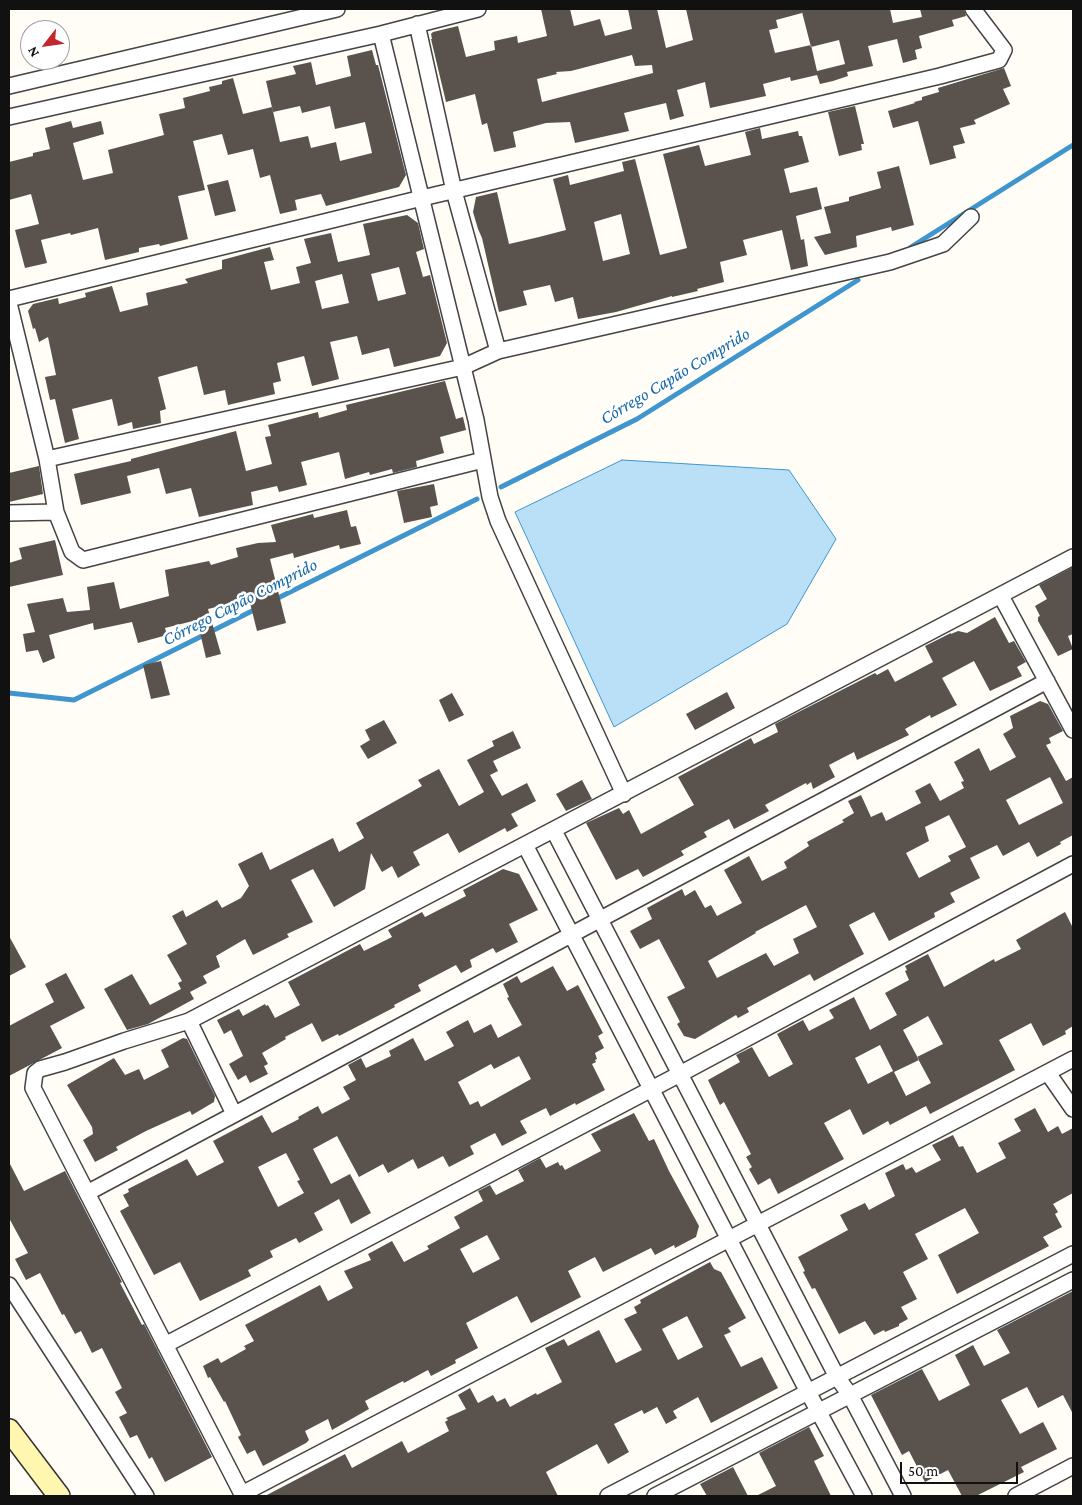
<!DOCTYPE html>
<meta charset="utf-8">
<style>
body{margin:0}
#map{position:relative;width:1082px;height:1505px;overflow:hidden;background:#fffdf5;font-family:"Crimson Pro",serif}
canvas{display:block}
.frame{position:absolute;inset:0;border:10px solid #111;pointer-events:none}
.north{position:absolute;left:20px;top:20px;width:50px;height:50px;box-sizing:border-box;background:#fff;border:1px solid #a0a0a0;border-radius:50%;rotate:240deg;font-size:14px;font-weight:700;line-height:20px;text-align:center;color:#111}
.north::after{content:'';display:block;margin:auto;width:18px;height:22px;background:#c4262e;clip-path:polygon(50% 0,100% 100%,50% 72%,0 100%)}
.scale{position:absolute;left:900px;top:1462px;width:118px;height:22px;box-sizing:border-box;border:2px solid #111;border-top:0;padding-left:6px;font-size:15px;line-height:18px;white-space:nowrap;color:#111;-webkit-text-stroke:4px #fff;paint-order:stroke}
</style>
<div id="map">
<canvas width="1082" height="1505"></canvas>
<div class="frame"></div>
<div class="north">N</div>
<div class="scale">50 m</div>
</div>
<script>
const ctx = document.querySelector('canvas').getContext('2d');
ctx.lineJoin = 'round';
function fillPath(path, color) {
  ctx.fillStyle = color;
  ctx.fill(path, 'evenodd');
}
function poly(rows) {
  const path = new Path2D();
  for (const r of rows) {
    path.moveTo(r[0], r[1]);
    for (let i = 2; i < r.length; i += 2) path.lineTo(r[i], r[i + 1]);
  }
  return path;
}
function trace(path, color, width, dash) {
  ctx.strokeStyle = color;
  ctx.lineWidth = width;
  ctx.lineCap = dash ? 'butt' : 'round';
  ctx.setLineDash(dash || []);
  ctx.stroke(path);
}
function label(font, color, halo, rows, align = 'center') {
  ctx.font = font + ' "Crimson Pro",serif';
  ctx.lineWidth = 5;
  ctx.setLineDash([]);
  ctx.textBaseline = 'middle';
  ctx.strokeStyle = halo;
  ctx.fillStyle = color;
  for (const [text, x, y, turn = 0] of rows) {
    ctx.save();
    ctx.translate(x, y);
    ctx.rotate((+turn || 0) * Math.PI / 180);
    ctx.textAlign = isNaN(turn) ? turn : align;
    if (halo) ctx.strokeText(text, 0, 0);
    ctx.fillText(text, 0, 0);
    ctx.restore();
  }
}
const water = poly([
 [622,460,789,470,836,539,787,624,614,727,515,512,622,460]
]);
const stream = poly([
 [911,247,1073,145],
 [501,487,637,419,858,280],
 [274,600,477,499],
 [9,693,74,700,258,608]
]);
const building = poly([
 [541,9,570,9,574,26,600,19,605,36,632,29,628,9,657,9,666,48,693,40,686,9,890,9,893,23,922,17,920,9,964,9,966,16,952,20,954,26,919,36,922,48,915,50,917,59,903,63,897,39,868,46,873,66,847,72,848,76,833,81,820,84,817,75,791,81,790,77,763,84,766,96,710,108,705,82,677,90,684,116,670,120,666,103,649,107,624,113,629,131,575,143,570,122,546,123,513,132,516,147,494,152,487,123,482,125,475,94,446,102,431,39,432,39,431,34,433,32,458,26,466,57,495,50,494,41,517,36,518,43,547,36],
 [802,12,811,47,839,40,845,64,817,71,811,45,775,53,769,30,778,28,776,20,802,13],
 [632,55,635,66,652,65,653,73,542,102,537,79,557,74,556,72,571,71],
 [372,50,376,65,378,65,406,175,399,187,326,206,321,194,295,200,297,210,280,214,270,175,260,178,253,149,228,155,222,134,193,141,205,190,178,196,188,239,160,246,159,244,139,248,139,252,105,260,98,228,71,235,70,233,41,240,47,263,25,268,15,230,39,224,31,194,9,200,9,162,33,156,33,153,50,149,45,128,71,121,73,128,101,121,104,134,73,143,83,180,113,173,108,150,164,135,159,114,185,108,183,98,210,91,209,87,222,84,222,81,233,78,243,114,272,107,280,142,308,136,311,148,336,142,340,161,372,153,365,122,335,129,330,106,302,113,300,106,273,112,266,81,296,74,293,66,311,62,316,85,351,76,347,56],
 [1004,68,1011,86,1003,89,1010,104,974,120,976,124,960,128,965,143,953,146,956,158,930,165,918,121,893,128,888,111,915,103,914,102,922,100,922,97,939,92,938,88],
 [855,106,864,144,861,144,862,150,839,156,828,112],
 [760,128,762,139,798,131,799,136,802,136,809,162,784,169,790,193,817,187,822,209,796,216,801,240,804,239,808,266,791,270,782,230,743,240,747,255,720,262,724,282,697,289,698,291,672,297,672,296,616,312,578,319,573,297,555,302,550,285,523,291,527,305,499,312,482,238,478,229,473,212,476,197,497,192,509,244,539,237,566,230,553,179,568,175,570,185,624,171,622,162,635,159,660,255,687,248,663,154,699,145,705,166,751,155,745,132],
 [621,214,630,254,603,261,594,222],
 [899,166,914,225,892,231,891,227,856,236,857,247,825,255,814,237,831,233,824,207,849,201,849,197,881,188,877,172],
 [228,180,236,211,215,216,207,185],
 [407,215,418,223,424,249,416,252,423,277,430,275,447,343,440,356,394,367,389,348,362,355,357,336,330,342,339,379,312,386,304,356,277,363,281,381,273,383,275,394,228,405,225,390,204,395,197,366,158,377,166,409,160,411,161,423,133,429,132,422,118,426,112,399,72,409,79,439,65,443,55,399,50,400,45,377,56,375,48,337,39,342,35,328,33,329,28,311,33,304,58,298,59,304,86,297,85,293,112,286,120,312,148,305,146,293,188,283,185,279,222,269,222,260,270,247,274,260,264,262,271,290,300,283,296,267,311,263,304,239,331,233,338,262,370,255,363,224],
 [399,267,406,294,378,301,371,274],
 [342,274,349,303,322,309,315,281],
 [445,381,456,419,463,417,466,430,440,437,444,453,416,461,417,467,393,473,392,469,370,475,369,472,345,479,339,452,301,462,307,485,279,492,277,486,251,492,253,505,199,517,191,488,166,494,159,468,127,476,131,493,81,505,74,474,131,461,131,459,236,431,246,471,272,464,265,437,271,436,268,425,318,412,319,418,347,410,346,405],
 [39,466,43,494,9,502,9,473],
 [434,484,438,505,430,507,432,517,404,523,397,491],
 [347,510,351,527,356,526,361,544,340,549,339,545,294,558,293,553,270,559,286,623,257,631,249,599,208,609,221,654,206,658,197,620,165,628,167,635,138,643,132,622,94,630,93,623,49,635,55,658,43,663,38,650,26,652,23,634,35,632,27,604,63,598,67,612,90,610,87,587,114,582,120,609,169,596,165,570,209,561,211,565,238,557,236,548,258,543,276,542,271,525,313,514,314,518],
 [55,540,63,575,9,587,9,563,22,559,19,548],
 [1073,567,1073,634,1068,636,1073,649,1058,656,1038,621,1038,617,1040,616,1035,606,1047,599,1039,585],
 [995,617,1009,643,1014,641,1026,662,1017,667,1022,676,990,691,974,661,942,678,957,705,931,718,930,715,905,729,909,735,857,760,854,752,829,765,835,777,813,789,811,782,807,785,806,783,765,805,769,811,734,829,729,819,704,832,707,837,681,851,684,855,643,877,638,869,616,880,586,823,619,808,623,814,629,810,641,834,694,805,678,777,751,738,754,744,778,732,775,724,875,673,877,675,888,669,895,682,933,662,925,646,951,633,951,634,958,631,967,633],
 [161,661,170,695,151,699,143,665],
 [727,692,735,708,695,730,686,714],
 [452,693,464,715,449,722,439,700],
 [1040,701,1048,704,1063,731,1049,738,1051,743,1046,745,1066,781,1073,777,1073,835,1060,842,1061,844,1037,857,1029,842,1003,856,997,845,970,858,980,878,950,893,955,902,934,913,935,917,889,941,874,912,849,925,864,954,814,981,810,974,747,1008,749,1012,738,1018,736,1015,695,1039,684,1036,677,1024,680,1022,667,997,685,988,659,939,640,949,630,931,652,919,647,908,682,889,685,896,695,890,705,908,711,905,717,916,742,903,724,870,749,856,762,881,787,868,784,862,809,846,807,842,844,822,842,820,854,813,848,801,861,795,871,817,882,812,886,821,921,803,915,791,930,783,940,801,964,788,961,782,964,781,954,762,979,748,990,771,1016,757,1003,734,1013,728,1010,716],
 [1050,777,1063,803,1019,825,1006,800],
 [949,815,966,847,948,856,951,861,919,878,906,853,929,841,925,827],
 [806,905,817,927,793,939,799,953,774,966,766,953,717,978,708,961,756,933,755,932],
 [384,720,397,743,368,759,360,746,370,740,365,730],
 [513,731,521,748,493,761,498,771,490,775,502,796,527,783,536,801,511,814,518,826,507,832,505,828,459,853,448,833,413,852,420,865,398,878,392,866,382,872,371,853,365,889,334,907,313,869,291,880,313,922,287,934,289,937,253,955,245,939,216,956,220,967,203,976,207,983,190,992,194,999,148,1024,127,1030,104,989,132,974,150,1005,181,989,178,983,182,981,167,955,187,944,172,916,183,910,186,917,217,900,222,908,241,898,249,886,238,864,262,852,270,870,333,838,339,852,364,838,356,823,422,786,418,780,439,769,459,806,484,792,467,760,494,746,492,741],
 [582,780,592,799,566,811,556,794],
 [503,869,519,874,538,910,509,924,518,942,496,953,493,948,470,960,472,967,461,973,456,965,418,985,421,991,394,1005,395,1007,339,1036,338,1034,322,1042,312,1023,285,1037,286,1039,262,1053,268,1064,264,1066,268,1074,250,1083,246,1075,238,1080,229,1064,243,1056,231,1030,224,1034,217,1020,239,1009,243,1016,265,1004,266,1006,268,1005,275,1018,300,1005,288,982,360,944,364,951,392,937,388,930,422,912,425,917,466,896,463,890],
 [1065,912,1073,928,1073,1026,1065,1031,1066,1034,1043,1046,1031,1023,999,1040,1015,1070,930,1114,926,1106,890,1125,888,1121,863,1135,850,1109,824,1123,844,1159,778,1194,770,1178,758,1185,749,1169,752,1167,746,1157,751,1154,724,1102,720,1105,708,1080,740,1062,736,1055,752,1047,769,1077,793,1064,777,1034,803,1020,809,1031,834,1018,829,1010,854,997,870,1030,897,1015,885,993,909,980,905,971,907,970,905,966,928,954,944,987,994,959,995,962,1021,949,1016,940],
 [928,1016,943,1044,917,1057,931,1083,906,1096,894,1072,919,1060,903,1030],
 [880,1045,893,1071,868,1084,855,1058],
 [9,936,26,967,9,976],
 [553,966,567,991,578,985,603,1033,598,1036,604,1048,595,1053,597,1059,595,1060,596,1062,592,1064,605,1090,576,1105,575,1103,550,1116,546,1108,520,1121,527,1133,502,1146,495,1133,470,1146,474,1154,449,1167,443,1156,418,1169,413,1159,388,1173,383,1164,359,1177,337,1136,313,1149,331,1184,350,1174,371,1213,351,1224,339,1199,314,1213,323,1230,299,1243,296,1238,270,1251,273,1257,248,1270,251,1276,200,1301,180,1262,154,1275,120,1211,129,1206,123,1195,129,1192,128,1189,187,1159,197,1176,224,1162,213,1141,262,1115,272,1133,299,1119,298,1117,318,1106,322,1114,350,1099,343,1087,356,1080,348,1065,361,1058,366,1068,391,1056,389,1051,413,1038,425,1061,454,1046,446,1032,468,1020,474,1033,491,1024,498,1038,522,1025,507,998,509,997,503,984,517,976,521,983],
 [519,1056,531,1079,481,1107,478,1101,470,1105,458,1082,491,1064,494,1069],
 [286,1153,300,1180,297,1181,304,1193,278,1207,258,1167],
 [66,973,85,1008,50,1026,62,1048,9,1076,9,1026,54,1002,45,984],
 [183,1038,187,1039,215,1096,214,1102,192,1115,190,1111,146,1131,116,1147,118,1150,95,1162,83,1140,93,1134,92,1127,67,1085,114,1058,125,1075,139,1069,144,1080,169,1067,161,1050],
 [1035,1108,1048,1132,1058,1126,1062,1134,1073,1128,1073,1193,1053,1204,1058,1212,1055,1214,1062,1227,1043,1237,1049,1246,957,1294,938,1255,979,1233,965,1208,915,1234,928,1259,903,1272,917,1299,901,1307,908,1319,899,1324,899,1326,885,1332,884,1330,874,1335,865,1321,839,1334,815,1288,812,1289,803,1272,805,1271,798,1257,848,1230,840,1215,865,1203,869,1210,895,1196,885,1173,903,1164,906,1170,912,1167,916,1173,941,1160,932,1145,953,1135,959,1147,963,1146,977,1173,1006,1158,998,1143,1021,1131,1014,1119],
 [634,1113,649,1141,654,1139,669,1171,699,1226,696,1237,675,1248,674,1245,655,1255,651,1248,603,1272,595,1257,568,1271,581,1297,531,1323,517,1296,466,1323,478,1348,455,1360,456,1363,431,1376,428,1370,404,1383,403,1381,365,1401,369,1409,332,1430,328,1419,305,1431,309,1440,306,1443,263,1466,255,1450,247,1454,238,1437,241,1435,225,1401,224,1402,210,1377,208,1378,203,1366,218,1358,221,1363,246,1349,244,1346,254,1341,245,1325,320,1285,328,1301,353,1288,344,1271,371,1260,368,1254,392,1241,404,1262,429,1249,427,1246,460,1228,454,1217,483,1201,478,1191,490,1185,496,1195,524,1181,518,1170,540,1158,546,1168,558,1162,560,1166,562,1165,565,1170,601,1151,591,1134],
 [487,1235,500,1259,473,1273,460,1249],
 [9,1162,24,1191,65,1171,122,1282,120,1283,142,1325,144,1324,212,1457,165,1482,152,1457,149,1459,137,1435,130,1438,119,1417,127,1413,115,1392,122,1388,102,1348,92,1353,81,1331,75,1334,64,1314,62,1315,40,1273,26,1280,15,1259,28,1253,9,1218],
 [710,1262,714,1269,721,1272,746,1318,728,1328,731,1332,724,1335,741,1367,762,1357,778,1388,711,1423,698,1397,673,1411,677,1418,666,1424,657,1407,644,1414,642,1410,614,1424,629,1452,608,1464,597,1444,546,1472,558,1496,265,1496,345,1454,352,1468,402,1441,408,1453,449,1431,445,1422,448,1420,446,1418,466,1409,458,1395,470,1388,478,1403,493,1395,497,1402,505,1398,510,1407,536,1393,537,1395,562,1382,545,1348,564,1339,568,1346,599,1330,616,1363,642,1350,624,1319,637,1313,634,1307,641,1303,640,1300],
 [687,1316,703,1347,678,1360,662,1329],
 [1073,1291,1073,1414,1063,1395,1038,1408,1027,1387,1001,1400,1020,1434,1043,1422,1057,1449,1021,1467,1024,1472,976,1496,962,1496,948,1470,925,1482,909,1451,902,1455,871,1395,922,1369,939,1401,970,1385,955,1355,973,1345,984,1366,1010,1353,997,1330],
 [809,1427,824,1456,814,1461,831,1496,756,1496,776,1486,759,1453],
 [733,1467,748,1496,707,1496,700,1484]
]);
const minor = poly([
 [417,24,454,191,498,351],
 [381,34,476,420,490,497,498,521,624,794],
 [9,86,337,9],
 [9,117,381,34,478,9],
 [9,299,422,198,940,76,999,60,1004,50,973,9],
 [9,303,47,459,56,512,72,552,83,560,483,460],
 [47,459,463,367,498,351,890,262,943,244,971,217],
 [9,513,56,512],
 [1001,596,1073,730],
 [554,831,837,1377,850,1395,903,1496],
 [525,845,808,1392,864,1496],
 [189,1021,234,1114],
 [1048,1073,1073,1109],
 [87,1193,1047,681],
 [9,1285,146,1496],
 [165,1345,680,1074,1073,864],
 [242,1494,1073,1059],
 [243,1496,33,1088,35,1073,40,1069,65,1062,124,1041,189,1021,1073,557],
 [608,1496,1073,1254],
 [655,1496,1073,1280],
 [1016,1496,1073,1466]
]);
const secondary = poly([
 [9,1430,59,1496]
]);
const waterNames = [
 ["Córrego Capão Comprido",675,376,-31],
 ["Córrego Capão Comprido",240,602,-27]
];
fillPath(water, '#b9e0f7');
trace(water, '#3f96cf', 1);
trace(stream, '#3f96cf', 5);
fillPath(building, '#5a524d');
trace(minor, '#444', 18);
trace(secondary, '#333', 24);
trace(minor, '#fff', 15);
trace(secondary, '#fff6b0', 21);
label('italic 18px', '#1768a6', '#fff', waterNames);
</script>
